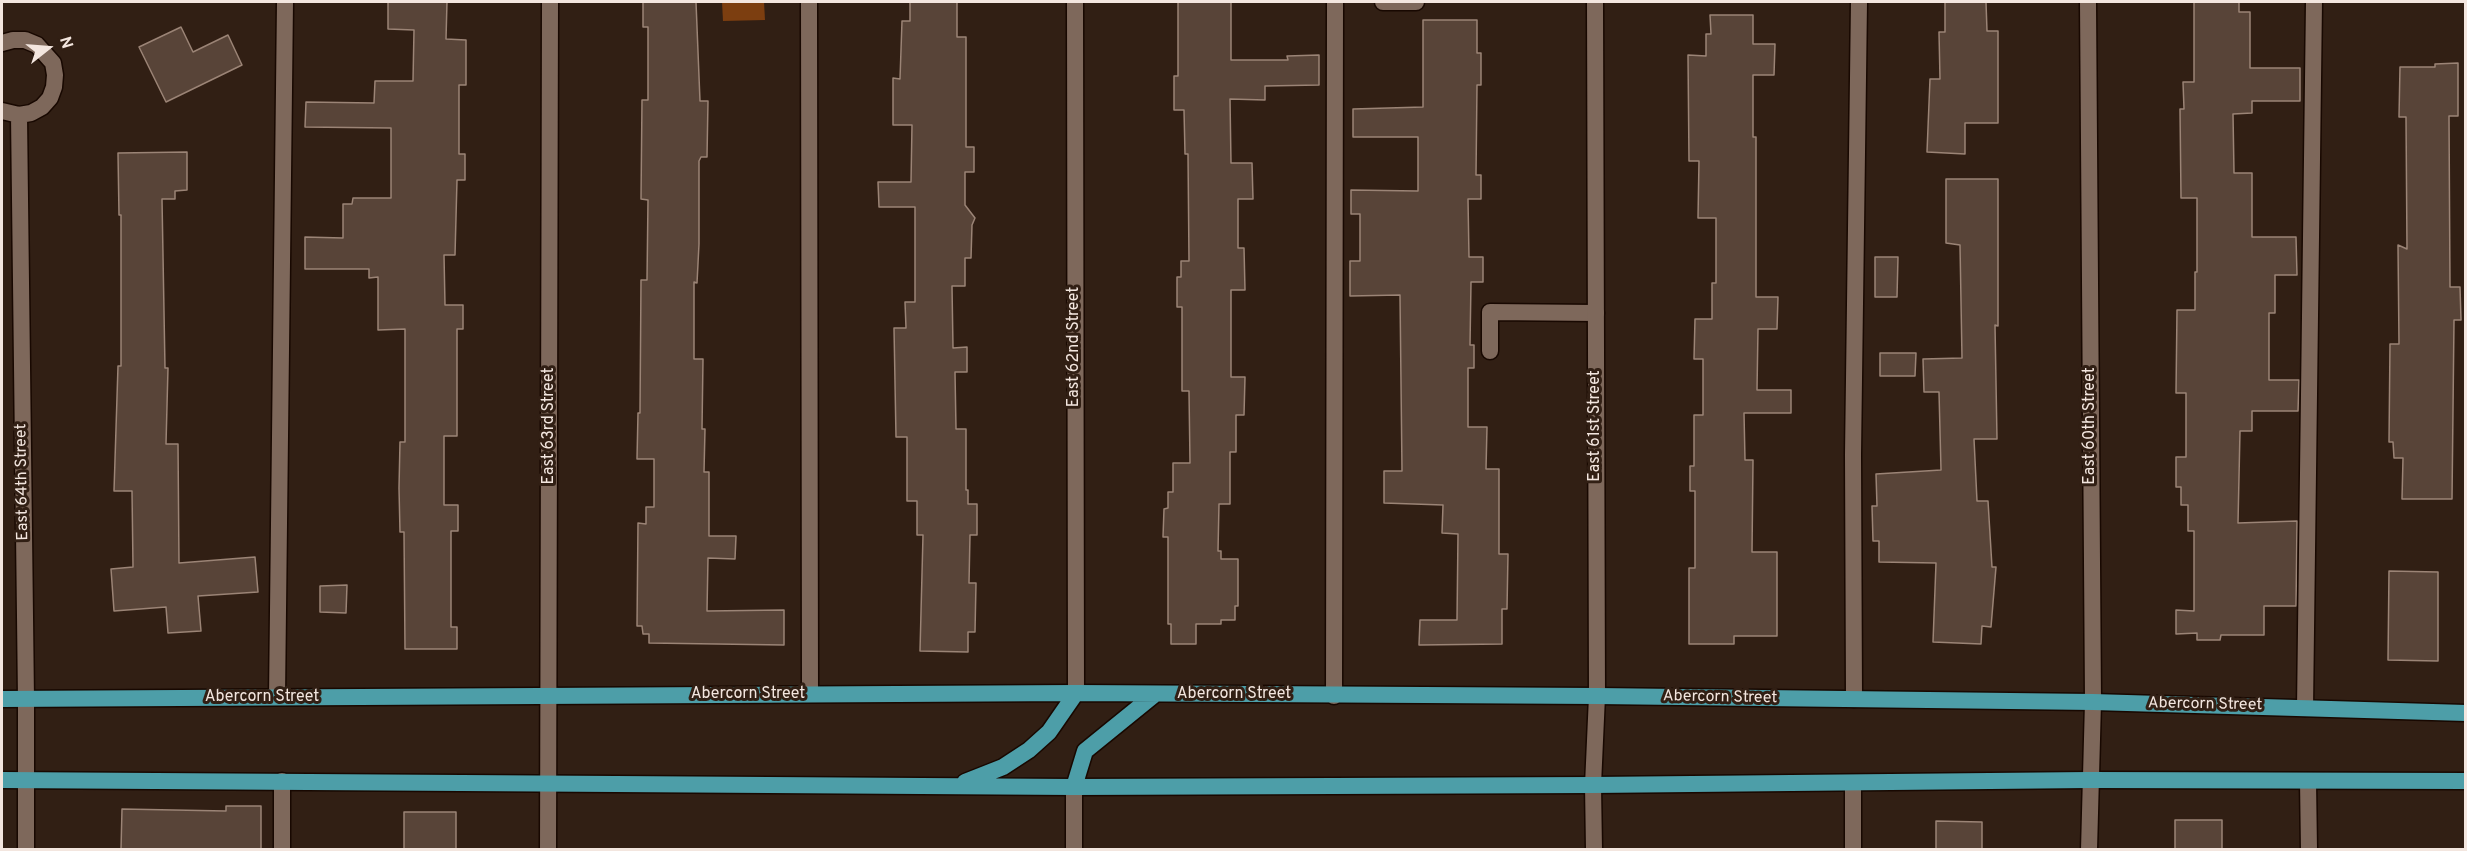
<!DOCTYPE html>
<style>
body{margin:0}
#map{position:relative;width:2467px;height:851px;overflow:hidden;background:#311f14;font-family:Overpass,sans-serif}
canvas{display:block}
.frame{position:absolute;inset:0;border:3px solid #f3e6df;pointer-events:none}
.north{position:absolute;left:18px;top:18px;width:60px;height:60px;-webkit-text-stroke:4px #311f14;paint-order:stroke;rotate:73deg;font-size:16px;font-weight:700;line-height:24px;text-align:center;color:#f3e6df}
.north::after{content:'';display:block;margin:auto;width:21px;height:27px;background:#f3e6df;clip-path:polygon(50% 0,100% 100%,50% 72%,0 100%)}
</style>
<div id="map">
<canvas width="2467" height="851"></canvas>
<div class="frame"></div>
<div class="north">N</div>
</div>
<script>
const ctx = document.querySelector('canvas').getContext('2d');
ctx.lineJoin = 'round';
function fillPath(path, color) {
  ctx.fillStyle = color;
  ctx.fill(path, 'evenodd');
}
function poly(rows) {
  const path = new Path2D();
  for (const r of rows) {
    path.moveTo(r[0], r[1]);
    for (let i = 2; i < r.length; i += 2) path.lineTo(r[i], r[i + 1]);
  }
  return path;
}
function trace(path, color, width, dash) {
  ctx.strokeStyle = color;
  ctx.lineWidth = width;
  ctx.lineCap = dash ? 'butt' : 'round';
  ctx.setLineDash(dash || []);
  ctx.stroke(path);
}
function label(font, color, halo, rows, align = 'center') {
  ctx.font = font + ' Overpass,sans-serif';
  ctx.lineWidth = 6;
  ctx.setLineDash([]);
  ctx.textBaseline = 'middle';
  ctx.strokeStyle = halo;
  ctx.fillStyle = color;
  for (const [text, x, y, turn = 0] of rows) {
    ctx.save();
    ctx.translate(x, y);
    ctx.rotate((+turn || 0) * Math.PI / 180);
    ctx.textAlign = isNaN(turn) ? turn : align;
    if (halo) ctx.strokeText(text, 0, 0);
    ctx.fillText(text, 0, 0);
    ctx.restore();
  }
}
const water = poly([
 [722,2,764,2,765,20,723,21]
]);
const building = poly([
 [388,2,447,2,446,39,466,40,466,85,459,85,459,154,465,154,465,180,457,180,455,255,444,255,445,305,463,305,463,329,457,329,457,436,444,436,444,505,458,505,458,531,451,531,451,627,457,627,457,649,405,649,404,532,400,532,399,488,400,442,405,442,405,329,378,330,378,277,369,278,369,269,305,269,305,237,343,238,343,204,352,204,353,198,391,198,391,128,305,127,306,102,374,103,375,81,413,81,414,30,388,29,388,2],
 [643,2,696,2,700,101,708,101,707,157,701,157,699,161,699,244,697,283,694,282,694,359,703,359,702,429,705,429,704,472,709,472,709,536,736,536,735,559,708,558,707,611,784,610,784,645,649,643,649,634,643,634,642,626,637,626,638,523,646,524,646,507,654,507,654,459,637,459,638,413,640,413,641,280,647,280,648,200,641,199,642,100,648,100,648,27,643,27,643,2],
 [910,2,957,2,957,37,966,37,966,147,974,147,974,172,965,172,965,205,975,218,972,225,971,258,965,258,965,286,952,286,953,348,967,347,967,372,955,372,956,429,966,429,966,490,968,490,968,504,977,504,977,535,970,535,969,583,976,583,975,632,968,632,968,652,920,651,923,535,917,535,917,501,907,501,907,437,896,437,894,328,906,328,905,302,915,302,915,207,879,207,878,182,911,182,912,125,893,125,893,78,900,79,902,21,910,21,910,2],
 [1178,2,1231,2,1231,60,1288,60,1287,56,1319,55,1319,85,1265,86,1265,100,1230,99,1231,163,1252,163,1253,199,1238,199,1238,248,1244,248,1245,290,1231,290,1231,377,1245,377,1244,415,1236,415,1236,452,1230,452,1230,504,1219,504,1218,551,1221,551,1221,559,1238,559,1238,606,1235,606,1235,620,1221,620,1221,624,1196,624,1196,644,1171,644,1171,624,1168,624,1168,537,1163,537,1164,509,1168,508,1168,492,1173,492,1173,463,1190,463,1189,391,1182,391,1182,307,1177,307,1177,277,1181,277,1181,261,1189,261,1188,154,1185,154,1184,110,1174,110,1174,76,1178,76,1178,2],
 [1945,2,1986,2,1987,31,1998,31,1998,123,1965,123,1965,154,1927,152,1930,79,1940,79,1939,32,1945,32,1945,2],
 [2194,2,2239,2,2239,12,2250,12,2250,68,2300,68,2300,101,2252,101,2252,113,2233,114,2234,173,2252,173,2252,237,2296,237,2297,275,2275,275,2275,313,2269,313,2269,380,2299,380,2298,411,2252,411,2252,431,2240,431,2238,523,2297,521,2296,606,2264,606,2264,635,2221,635,2220,640,2197,640,2197,633,2176,634,2176,610,2194,611,2194,531,2188,531,2188,505,2181,505,2181,487,2176,487,2176,457,2186,457,2186,393,2176,393,2177,310,2195,310,2195,272,2197,272,2197,198,2181,198,2180,109,2184,109,2183,82,2194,82,2194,2],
 [1710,15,1753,15,1753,44,1775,44,1774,75,1753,75,1753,137,1756,137,1756,297,1778,297,1777,329,1758,329,1757,390,1791,390,1791,413,1744,413,1745,460,1753,460,1752,552,1777,552,1777,636,1734,636,1734,644,1689,644,1689,568,1695,568,1695,491,1690,491,1690,466,1694,466,1694,415,1703,415,1703,359,1694,359,1695,319,1712,319,1712,283,1716,283,1716,218,1698,218,1699,161,1689,161,1688,55,1706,56,1706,34,1711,34,1710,15],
 [1423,20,1477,20,1477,53,1481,53,1481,85,1477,85,1476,175,1481,175,1481,199,1468,199,1469,257,1483,257,1483,282,1471,282,1470,345,1474,345,1474,368,1468,368,1468,427,1487,427,1486,469,1499,469,1499,554,1508,554,1507,609,1502,609,1502,644,1419,645,1420,620,1457,620,1458,534,1442,533,1443,505,1384,503,1384,471,1402,471,1400,295,1350,296,1350,261,1360,261,1360,214,1351,214,1351,190,1418,191,1418,137,1353,137,1353,109,1423,107,1423,20],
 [181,27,193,52,228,35,242,65,166,102,139,47,181,27],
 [2458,63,2458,116,2449,116,2450,287,2460,287,2461,320,2454,320,2452,499,2402,499,2403,458,2394,458,2393,442,2389,442,2390,344,2399,344,2398,245,2407,249,2406,117,2399,117,2400,67,2435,67,2435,64,2458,63],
 [187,152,187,190,175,191,175,199,162,199,165,368,168,368,166,444,178,444,179,563,255,557,258,592,198,596,201,631,168,633,166,607,114,611,111,569,133,567,132,491,114,491,118,366,121,366,121,215,119,215,118,153,187,152],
 [1946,179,1998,179,1998,326,1995,325,1997,439,1974,439,1977,501,1988,501,1992,567,1996,567,1991,627,1982,626,1981,644,1933,642,1936,563,1879,562,1879,541,1873,541,1872,506,1877,506,1876,474,1941,470,1939,392,1924,392,1923,359,1962,358,1960,245,1946,243,1946,179],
 [1875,257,1898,257,1897,297,1875,297,1875,257],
 [1880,353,1916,353,1915,376,1880,376,1880,353],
 [2389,571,2438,572,2438,661,2388,660,2389,571],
 [347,585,346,613,320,612,320,586,347,585],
 [226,806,261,806,261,849,121,849,122,809,226,811,226,806],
 [404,812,456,812,456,849,404,849,404,812],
 [2175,820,2222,820,2222,849,2175,849,2175,820],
 [1936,821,1982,822,1982,849,1936,849,1936,821]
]);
const service = poly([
 [809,2,810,694],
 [1383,2,1416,2],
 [1490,351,1490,312,1596,313],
 [1334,696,1335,2],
 [277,697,285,2],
 [1854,699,1853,454,1859,2],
 [2305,708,2314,2],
 [2308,781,2309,850],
 [282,850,282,781],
 [1853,850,1853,783]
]);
const minor = poly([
 [1075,2,1076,693],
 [2088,2,2093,702,2089,850],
 [2,43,13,40,25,40,37,45,53,63,55,75,54,87,50,98,42,107,31,113,19,115,2,111],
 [19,115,26,700,26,850],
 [548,850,550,2],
 [1074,850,1074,787],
 [1594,850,1593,785,1597,696,1595,2]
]);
const primary = poly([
 [2,699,1076,693,1597,696,2093,702,2466,713],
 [2,780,1074,787,1593,785,2089,780,2466,781],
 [965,782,1003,767,1029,750,1049,732,1076,693],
 [1074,787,1085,751,1154,695]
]);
const streetNames = [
 ["East 62nd Street",1075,347,-90],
 ["East 63rd Street",550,426,-90],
 ["East 61st Street",1596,426,-90],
 ["East 60th Street",2091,426,-90],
 ["East 64th Street",23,482,-91],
 ["Abercorn Street",748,695],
 ["Abercorn Street",1234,695],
 ["Abercorn Street",262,698],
 ["Abercorn Street",1720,698,1],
 ["Abercorn Street",2205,705,1]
];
fillPath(water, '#7c3e10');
fillPath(building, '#584438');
trace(building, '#9b8476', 1.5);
trace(service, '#180801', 19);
trace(minor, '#180801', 19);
trace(primary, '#180801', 19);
trace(service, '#7e685b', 16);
trace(minor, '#7e685b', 16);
trace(primary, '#4d9ea8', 16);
label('16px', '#f3e6df', '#311f14', streetNames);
</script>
